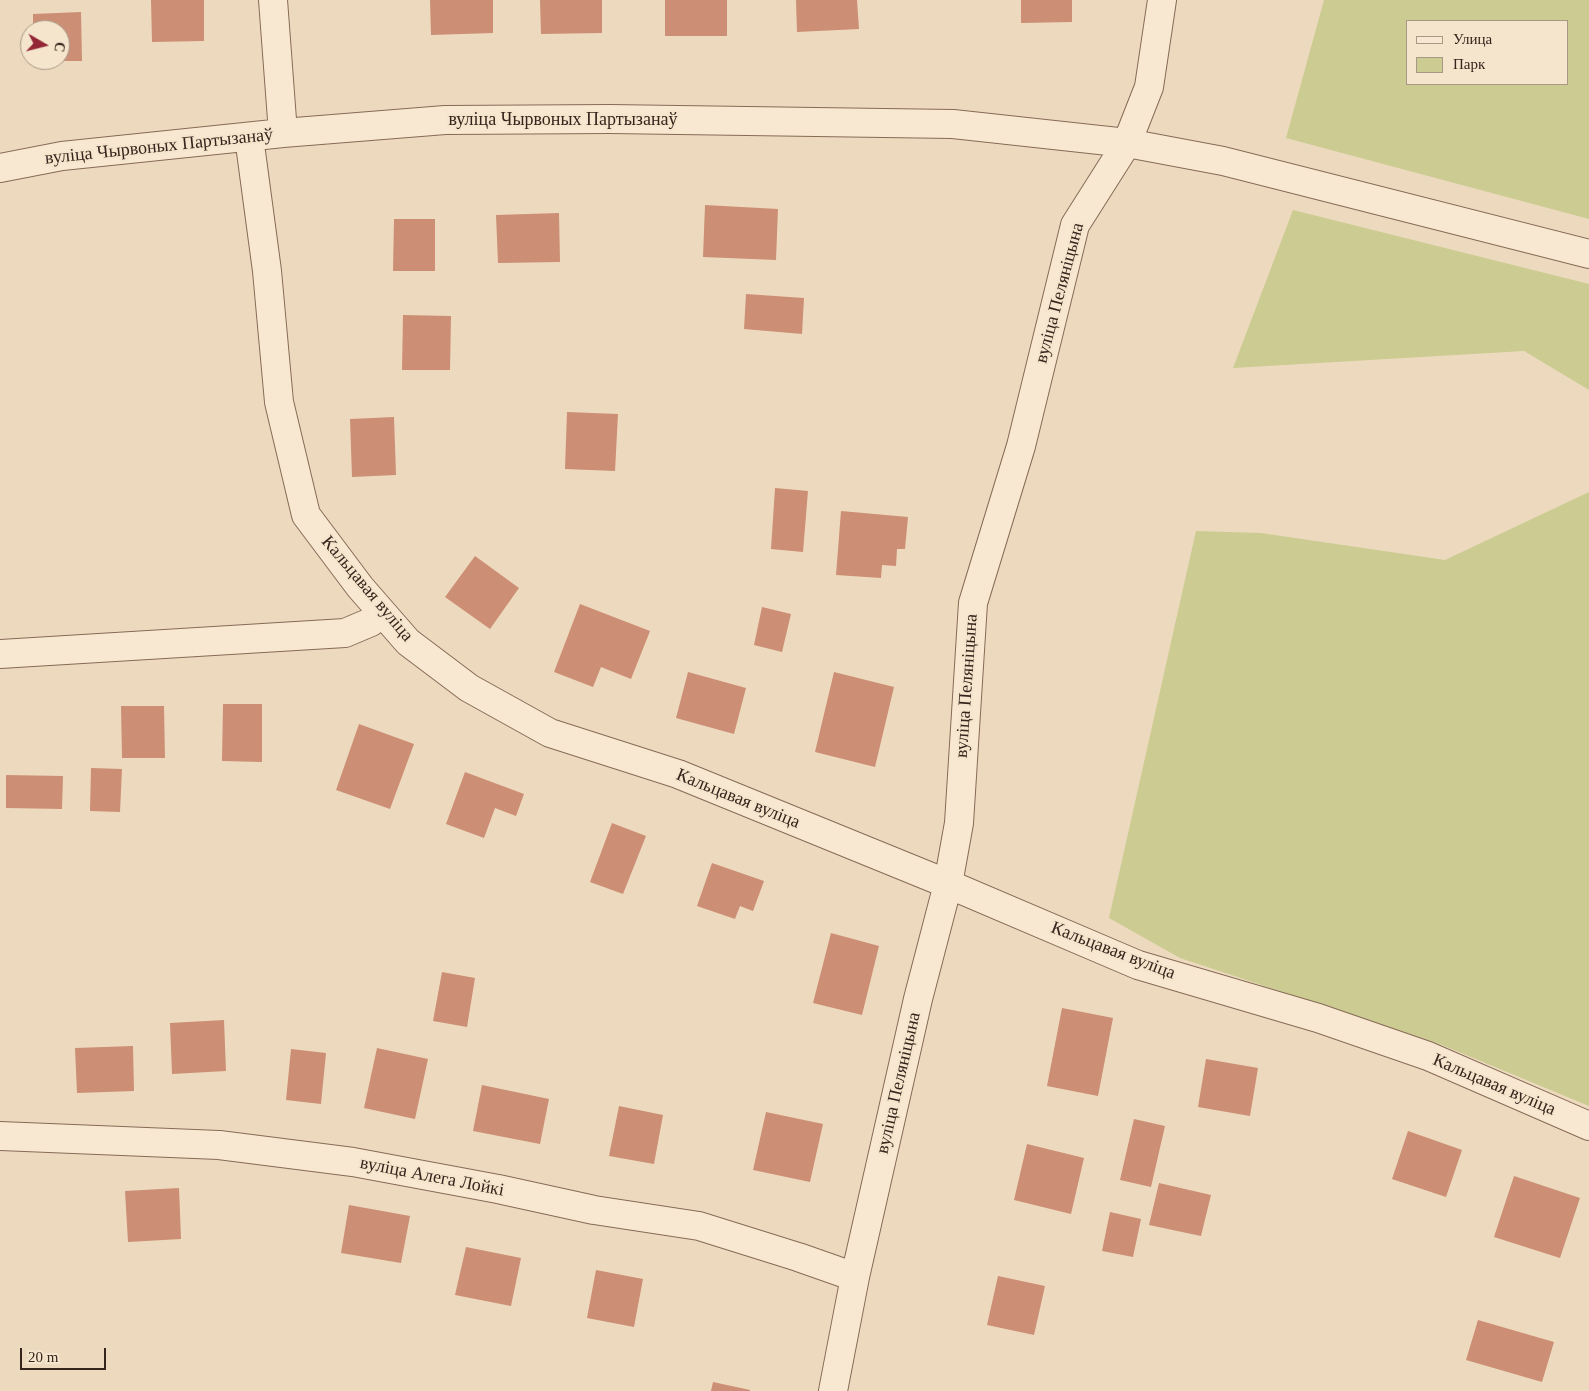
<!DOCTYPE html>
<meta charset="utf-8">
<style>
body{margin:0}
#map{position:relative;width:1589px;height:1391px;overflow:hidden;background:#eddabe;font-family:Georgia,serif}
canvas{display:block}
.legend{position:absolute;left:1406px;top:20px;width:162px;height:65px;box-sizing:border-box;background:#f5e5cd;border:1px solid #a89886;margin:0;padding:6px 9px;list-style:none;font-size:15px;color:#35251c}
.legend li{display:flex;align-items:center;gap:10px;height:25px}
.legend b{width:25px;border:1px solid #a89886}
.north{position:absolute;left:20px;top:20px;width:50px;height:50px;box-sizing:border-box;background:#f5e5cd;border:1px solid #a89886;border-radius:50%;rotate:98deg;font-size:14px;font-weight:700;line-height:20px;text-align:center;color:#35251c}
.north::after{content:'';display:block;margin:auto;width:18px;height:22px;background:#942735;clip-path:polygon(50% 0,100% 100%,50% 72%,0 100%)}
.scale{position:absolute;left:20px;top:1348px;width:86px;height:22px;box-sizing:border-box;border:2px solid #35251c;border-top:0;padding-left:6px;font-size:15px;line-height:18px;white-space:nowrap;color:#35251c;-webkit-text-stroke:4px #f5e5cd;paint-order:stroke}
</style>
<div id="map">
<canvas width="1589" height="1391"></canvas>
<ul class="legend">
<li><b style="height:6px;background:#f9e8d1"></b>Улица</li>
<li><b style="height:14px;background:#cbcb92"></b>Парк</li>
</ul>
<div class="north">С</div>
<div class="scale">20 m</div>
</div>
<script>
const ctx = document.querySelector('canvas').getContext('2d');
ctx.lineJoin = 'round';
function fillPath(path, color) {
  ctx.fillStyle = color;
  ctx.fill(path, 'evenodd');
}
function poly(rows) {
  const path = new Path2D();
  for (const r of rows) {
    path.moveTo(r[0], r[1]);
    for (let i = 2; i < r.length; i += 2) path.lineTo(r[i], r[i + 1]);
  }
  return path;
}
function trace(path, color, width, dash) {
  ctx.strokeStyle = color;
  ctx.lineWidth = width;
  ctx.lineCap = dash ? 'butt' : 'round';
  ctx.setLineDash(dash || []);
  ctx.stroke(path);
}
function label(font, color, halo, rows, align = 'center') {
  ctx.font = font + ' Georgia,serif';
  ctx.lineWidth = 4.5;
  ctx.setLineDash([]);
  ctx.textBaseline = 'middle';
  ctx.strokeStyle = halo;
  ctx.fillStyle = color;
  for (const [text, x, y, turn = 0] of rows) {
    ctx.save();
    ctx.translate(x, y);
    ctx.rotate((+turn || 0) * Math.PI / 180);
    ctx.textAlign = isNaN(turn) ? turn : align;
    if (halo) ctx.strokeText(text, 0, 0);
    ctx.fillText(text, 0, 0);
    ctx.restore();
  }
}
const green = poly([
 [1324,0,1589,0,1589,219,1286,138],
 [1408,21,1568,21,1568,84,1408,84],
 [1293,210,1589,284,1589,390,1524,351,1233,368],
 [1589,492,1589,1106,1442,1045,1180,958,1109,918,1196,531,1261,533,1445,560]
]);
const building = poly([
 [151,0,204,0,204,41,152,42],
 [430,0,493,0,493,33,431,35],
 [540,0,602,0,602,33,541,34],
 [665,0,727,0,727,36,665,36],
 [796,0,857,0,859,29,797,32],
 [1021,0,1072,0,1072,22,1021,23],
 [81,12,82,61,60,61,60,30,33,30,33,14],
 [705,205,778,209,776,260,703,257],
 [559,213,560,262,498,263,496,215],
 [394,219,435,219,435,271,393,271],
 [746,294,804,298,802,334,744,329],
 [403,315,451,316,450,370,402,370],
 [567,412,618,414,615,471,565,469],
 [394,417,396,475,352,477,350,419],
 [775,488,808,491,803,552,771,549],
 [841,511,908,517,905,549,897,549,896,566,882,565,881,578,836,575],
 [475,556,519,588,490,629,445,597],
 [580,604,650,631,631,679,601,667,593,687,554,672],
 [762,607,791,614,782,652,754,645],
 [688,672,746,688,734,734,676,718],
 [834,672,894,687,875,767,815,752],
 [223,704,262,704,262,762,222,761],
 [121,706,164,706,165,758,122,758],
 [359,724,414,744,390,809,336,790],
 [91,768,122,769,120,812,90,811],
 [465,772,524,794,516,816,495,808,484,838,446,824],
 [6,775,63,776,62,809,6,808],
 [612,823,646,836,623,894,590,882],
 [712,863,764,881,753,911,740,906,735,919,697,906],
 [831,933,879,946,862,1015,813,1003],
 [442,972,475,978,467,1027,433,1021],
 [1062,1008,1113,1018,1098,1096,1047,1086],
 [224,1020,226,1071,172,1074,170,1023],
 [133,1046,134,1091,77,1093,75,1048],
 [377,1048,428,1059,415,1119,364,1108],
 [291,1049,326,1053,321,1104,286,1100],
 [1206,1059,1258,1068,1250,1116,1198,1107],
 [482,1085,549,1099,540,1144,473,1131],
 [619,1106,663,1115,654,1164,609,1156],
 [766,1112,823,1124,810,1182,753,1170],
 [1134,1119,1165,1126,1151,1187,1120,1180],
 [1408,1131,1462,1150,1446,1197,1392,1179],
 [1027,1144,1084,1158,1071,1214,1014,1200],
 [1514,1176,1580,1198,1560,1258,1494,1237],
 [1159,1183,1211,1195,1201,1236,1149,1225],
 [179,1188,181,1239,128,1242,125,1191],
 [349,1205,410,1216,401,1263,341,1253],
 [1110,1212,1141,1219,1133,1257,1102,1251],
 [466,1247,521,1258,511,1306,455,1295],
 [596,1270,643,1279,634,1327,587,1318],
 [998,1276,1045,1286,1034,1335,987,1325],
 [1478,1320,1554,1342,1542,1382,1466,1360],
 [713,1382,750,1390,750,1391,711,1391]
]);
const minor = poly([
 [273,0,283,133],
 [249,137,267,271,279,402,306,515,360,587,408,642,469,688,550,733,678,774,948,884,1138,965,1318,1018,1428,1056,1589,1126],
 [0,168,62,156,283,133,445,120,610,119,953,124,1127,143,1223,161,1589,254],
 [0,654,345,633,371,622,382,613],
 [0,1136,219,1145,353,1162,498,1189,594,1210,699,1226,798,1257,855,1277],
 [833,1391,855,1277,918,999,948,884,959,823,973,603,1021,446,1075,225,1127,143,1149,87,1162,0]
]);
const streetNames = [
 ["вуліца Чырвоных Партызанаў",563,120],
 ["вуліца Чырвоных Партызанаў",159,147,-6],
 ["вуліца Пеляніцына",1060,293,-75],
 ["Кальцавая вуліца",367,589,50],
 ["вуліца Пеляніцына",967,686,-86],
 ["Кальцавая вуліца",738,799,22],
 ["Кальцавая вуліца",1113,951,21],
 ["вуліца Пеляніцына",899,1083,-77],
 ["Кальцавая вуліца",1494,1085,23],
 ["вуліца Алега Лойкі",432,1177,11]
];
fillPath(green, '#cbcb92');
fillPath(building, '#cc8e74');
trace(minor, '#866a57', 30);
trace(minor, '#f9e8d1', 28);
label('18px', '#35251c', '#f5e5cd', streetNames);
</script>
